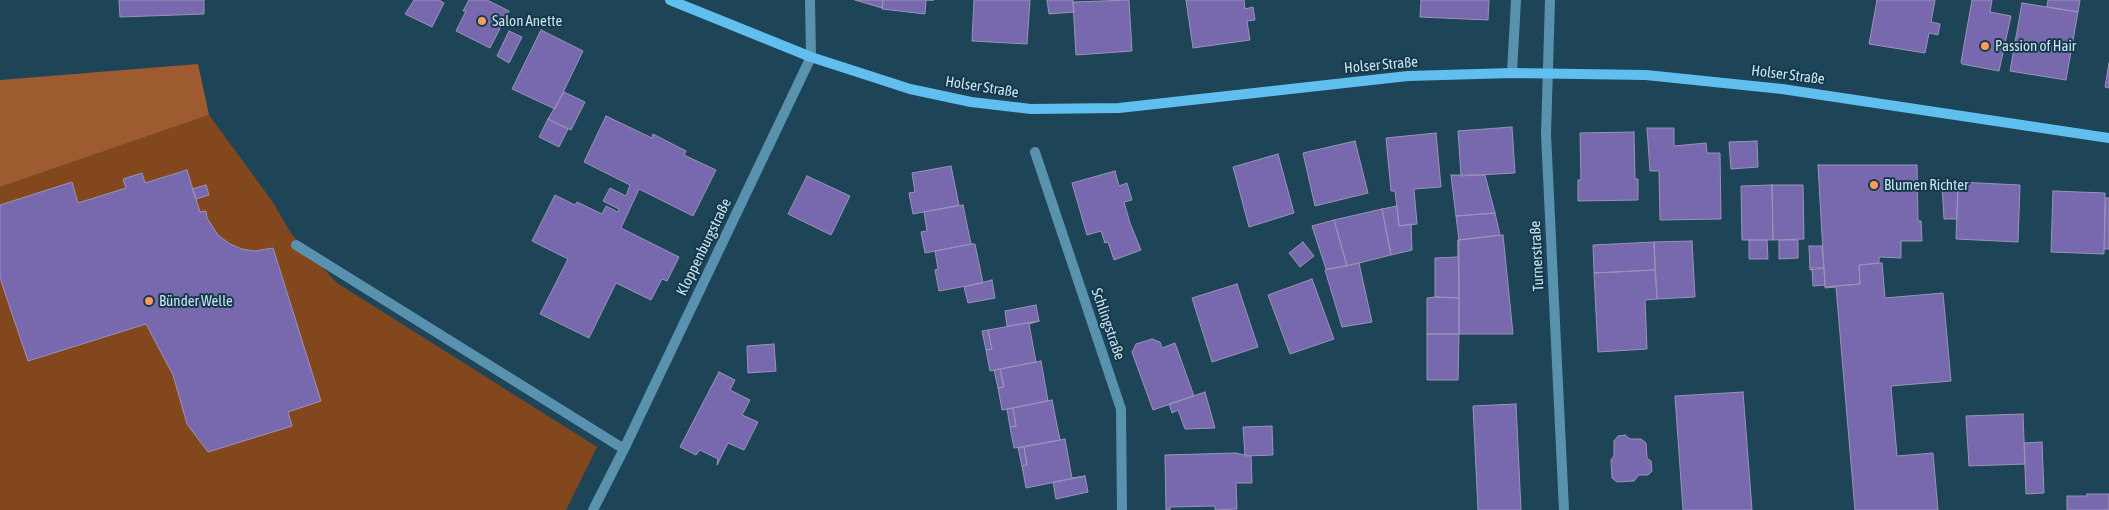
<!DOCTYPE html>
<meta charset="utf-8">
<style>
body{margin:0}
canvas{display:block;background:#1e4457}
</style>
<canvas width="2109" height="510"></canvas>
<script>
const ctx = document.querySelector('canvas').getContext('2d');
ctx.lineJoin = 'round';
function fillPath(path, color) {
  ctx.fillStyle = color;
  ctx.fill(path, 'evenodd');
}
function poly(rows) {
  const path = new Path2D();
  for (const r of rows) {
    path.moveTo(r[0], r[1]);
    for (let i = 2; i < r.length; i += 2) path.lineTo(r[i], r[i + 1]);
  }
  return path;
}
function trace(path, color, width, dash) {
  ctx.strokeStyle = color;
  ctx.lineWidth = width;
  ctx.lineCap = dash ? 'butt' : 'round';
  ctx.setLineDash(dash || []);
  ctx.stroke(path);
}
function label(font, color, halo, rows, align = 'center') {
  ctx.font = font + ' "Asap Condensed",sans-serif';
  ctx.lineWidth = 4;
  ctx.setLineDash([]);
  ctx.textBaseline = 'middle';
  ctx.strokeStyle = halo;
  ctx.fillStyle = color;
  for (const [text, x, y, turn = 0] of rows) {
    ctx.save();
    ctx.translate(x, y);
    ctx.rotate((+turn || 0) * Math.PI / 180);
    ctx.textAlign = isNaN(turn) ? turn : align;
    if (halo) ctx.strokeText(text, 0, 0);
    ctx.fillText(text, 0, 0);
    ctx.restore();
  }
}
const green = poly([
 [209,115,272,201,292,235,337,283,597,447,566,510,0,510,0,187]
]);
const forest = poly([
 [198,64,209,115,0,187,0,80]
]);
const building = poly([
 [119,0,204,0,204,14,120,17,119,0],
 [414,0,439,0,444,3,432,27,405,14,414,0],
 [469,0,487,0,509,11,490,48,456,31,466,11,463,11,469,0],
 [855,0,883,0,882,8,855,0],
 [883,0,934,0,926,0,925,14,882,9,883,0],
 [974,0,1030,0,1027,44,972,41,974,0],
 [1047,0,1073,0,1074,12,1049,14,1047,0],
 [1129,0,1132,51,1076,55,1073,2,1129,0],
 [1186,0,1244,0,1245,9,1253,7,1255,20,1247,21,1250,40,1193,48,1186,0],
 [1421,0,1489,0,1488,20,1420,17,1421,0],
 [1877,0,1935,0,1931,22,1940,24,1938,35,1929,33,1925,53,1869,44,1877,0],
 [1972,0,1992,0,1990,12,2011,16,1999,71,1962,64,1961,62,1972,0],
 [2048,0,2080,0,2078,12,2047,7,2048,0],
 [2022,3,2078,12,2066,80,2010,71,2022,3],
 [541,30,583,51,555,109,512,89,541,30],
 [509,31,522,37,509,63,497,56,509,31],
 [2109,63,2109,88,2105,87,2109,63],
 [564,92,585,102,571,130,548,119,564,92],
 [606,116,652,138,653,134,686,151,684,155,716,170,693,216,639,189,621,228,679,257,667,281,662,279,651,300,616,283,589,338,540,314,568,259,532,241,555,195,575,205,577,202,602,214,606,206,618,212,619,209,603,201,610,188,626,196,630,185,584,162,606,116],
 [548,119,568,129,559,147,539,137,548,119],
 [1512,127,1515,173,1461,176,1458,131,1512,127],
 [1647,128,1674,128,1674,146,1706,143,1707,153,1720,153,1721,219,1660,220,1659,171,1650,171,1647,128],
 [1634,132,1635,179,1638,179,1638,200,1578,201,1578,180,1581,180,1580,133,1634,132],
 [1436,133,1441,187,1414,189,1417,224,1399,226,1395,191,1391,191,1386,138,1436,133],
 [1355,141,1368,193,1315,206,1303,153,1355,141],
 [1757,141,1758,167,1731,169,1729,142,1757,141],
 [1278,154,1294,213,1249,227,1233,167,1278,154],
 [1818,165,1917,165,1918,221,1921,221,1922,241,1901,241,1901,258,1879,257,1879,263,1859,265,1860,284,1825,287,1818,165],
 [951,166,959,205,913,214,909,193,915,192,912,173,951,166],
 [187,170,200,212,206,211,207,218,218,235,230,244,242,249,255,251,273,248,321,401,288,412,292,426,208,452,187,424,173,375,146,324,28,361,0,278,0,205,72,182,78,203,126,188,123,179,142,173,145,183,187,170],
 [1115,171,1119,186,1127,183,1132,200,1124,202,1130,223,1141,250,1114,260,1108,242,1105,243,1101,231,1087,235,1072,183,1115,171],
 [1451,175,1485,175,1495,213,1456,216,1451,175],
 [807,176,850,196,831,235,788,214,807,176],
 [1958,182,2020,185,2018,242,1956,239,1958,182],
 [206,185,209,195,196,199,192,189,206,185],
 [1772,185,1773,240,1742,240,1741,186,1772,185],
 [1772,185,1803,185,1804,239,1773,240,1772,185],
 [1942,185,1958,187,1957,219,1944,219,1942,185],
 [2053,191,2105,193,2104,254,2051,252,2053,191],
 [2106,198,2109,198,2109,249,2104,249,2106,198],
 [963,205,971,244,925,253,921,232,927,231,924,212,963,205],
 [1397,206,1399,226,1411,224,1412,250,1391,255,1382,209,1397,206],
 [1382,209,1391,255,1347,266,1334,220,1382,209],
 [1495,213,1500,235,1459,240,1456,216,1495,213],
 [1334,220,1347,266,1326,269,1312,226,1334,220],
 [1503,235,1513,334,1459,334,1459,240,1503,235],
 [1458,240,1459,298,1435,297,1435,258,1458,257,1458,240],
 [1749,240,1767,240,1768,259,1749,259,1749,240],
 [1779,240,1798,240,1798,258,1779,259,1779,240],
 [1692,241,1695,297,1657,299,1654,242,1692,241],
 [1303,242,1314,256,1300,267,1289,253,1303,242],
 [1654,242,1655,270,1594,273,1593,245,1654,242],
 [971,244,975,244,983,283,939,291,935,270,938,269,935,251,971,244],
 [1809,246,1822,246,1824,268,1810,270,1809,246],
 [1359,263,1372,322,1342,327,1325,270,1359,263],
 [1882,263,1885,298,1943,293,1951,381,1891,386,1897,456,1933,453,1938,510,1855,510,1836,287,1825,288,1825,287,1860,284,1859,265,1882,263],
 [1812,268,1824,268,1825,285,1813,286,1812,268],
 [1655,270,1657,299,1645,300,1647,349,1598,352,1594,273,1655,270],
 [1312,279,1334,339,1290,354,1268,295,1312,279],
 [992,280,995,298,968,303,964,287,992,280],
 [1237,284,1258,347,1212,362,1192,298,1237,284],
 [1435,297,1459,298,1459,334,1427,334,1427,298,1435,297],
 [1036,305,1039,321,1007,326,1005,311,1036,305],
 [1039,321,1029,324,1036,362,990,371,986,350,992,349,988,330,1039,321],
 [988,330,992,349,986,350,982,331,988,330],
 [1427,334,1459,334,1458,380,1427,380,1427,334],
 [1152,339,1160,342,1162,348,1175,343,1194,396,1153,410,1132,352,1136,344,1152,339],
 [774,344,776,371,748,373,747,346,774,344],
 [1041,361,1048,401,1002,410,998,388,1004,387,1000,369,1041,361],
 [1000,369,1004,387,998,388,994,370,1000,369],
 [719,372,735,380,730,390,750,400,742,415,758,422,744,450,728,443,717,465,718,459,700,450,696,455,680,447,719,372],
 [1205,392,1215,428,1185,429,1178,410,1172,413,1169,404,1205,392],
 [1743,392,1752,510,1683,510,1675,396,1743,392],
 [1052,400,1060,440,1014,448,1010,427,1016,426,1013,408,1052,400],
 [1516,404,1521,510,1478,510,1473,406,1516,404],
 [1013,408,1016,426,1010,427,1007,409,1013,408],
 [2023,414,2025,464,1969,466,1966,416,2023,414],
 [1272,426,1273,455,1245,456,1243,427,1272,426],
 [1625,435,1630,439,1641,439,1646,443,1647,458,1651,461,1652,471,1648,475,1639,475,1634,481,1617,482,1612,478,1611,460,1614,456,1614,441,1618,436,1625,435],
 [1065,439,1072,478,1085,476,1026,488,1022,466,1027,465,1024,447,1065,439],
 [2042,442,2044,493,2026,494,2024,443,2042,442],
 [1024,447,1027,465,1022,466,1018,448,1024,447],
 [1235,453,1251,456,1252,483,1236,483,1237,509,1215,510,1215,506,1170,507,1170,510,1166,510,1165,455,1235,453],
 [1085,476,1088,492,1056,499,1053,482,1085,476],
 [2087,494,2109,494,2109,510,2067,510,2067,496,2087,496,2087,494]
]);
const service = poly([
 [810,0,811,57],
 [1512,73,1516,0]
]);
const minor = poly([
 [1550,0,1546,134,1564,510],
 [1035,152,1121,409,1122,510],
 [296,245,624,449],
 [593,510,624,449,811,57]
]);
const secondary = poly([
 [670,0,811,57,910,89,971,102,1031,109,1119,108,1408,76,1512,73,1646,75,1782,89,2109,138]
]);
const markers = [
 [482,21,5,"#ff9b5a"],
 [1985,46,5,"#ff9b5a"],
 [1874,185,5,"#ff9b5a"],
 [149,301,5,"#ff9b5a"]
];
const poiNames = [
 ["Salon Anette",492,21],
 ["Passion of Hair",1995,46],
 ["Blumen Richter",1884,185],
 ["Bünder Welle",159,301]
];
const streetNames = [
 ["Holser Straße",1381,65,-5],
 ["Holser Straße",1788,75,7],
 ["Holser Straße",982,87,9],
 ["Kloppenburgstraße",704,247,-64],
 ["Turnerstraße",1537,256,-93],
 ["Schlingstraße",1108,324,71]
];
fillPath(green, '#83471e');
fillPath(forest, '#9e5b2f');
fillPath(building, '#7869ae');
trace(building, '#9994b8', 1);
trace(service, '#5992af', 10);
trace(minor, '#5992af', 10);
trace(secondary, '#60bfef', 10);
for (const [x, y, r, color] of markers) {
  const dot = new Path2D();
  dot.arc(x, y, r, 0, 2 * Math.PI);
  ctx.fillStyle = color;
  ctx.fill(dot);
  trace(dot, '#13394c', 2);
}
label('15px', '#cde2ed', '#13394c', poiNames, 'left');
label('15px', '#cde2ed', '#13394c', streetNames);
</script>
